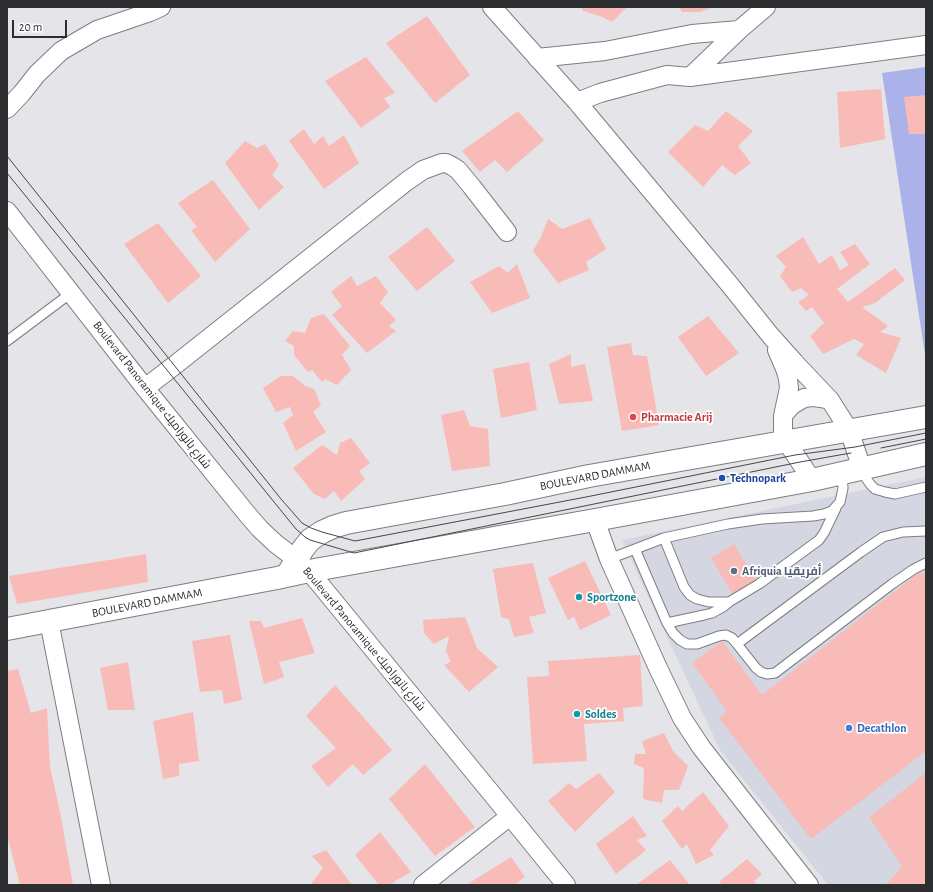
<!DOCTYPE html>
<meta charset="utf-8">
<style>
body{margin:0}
#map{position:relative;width:933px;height:892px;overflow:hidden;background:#e4e4e9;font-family:"Alegreya Sans",sans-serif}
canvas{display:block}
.frame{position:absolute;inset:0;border:8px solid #2d2e2f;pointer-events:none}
.scale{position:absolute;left:12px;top:20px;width:55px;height:18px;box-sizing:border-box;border:2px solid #2d2e2f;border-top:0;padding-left:5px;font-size:12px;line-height:14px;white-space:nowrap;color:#2d2e2f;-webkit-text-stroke:3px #fff;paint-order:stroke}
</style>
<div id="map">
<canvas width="933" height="892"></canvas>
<div class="frame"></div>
<div class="scale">20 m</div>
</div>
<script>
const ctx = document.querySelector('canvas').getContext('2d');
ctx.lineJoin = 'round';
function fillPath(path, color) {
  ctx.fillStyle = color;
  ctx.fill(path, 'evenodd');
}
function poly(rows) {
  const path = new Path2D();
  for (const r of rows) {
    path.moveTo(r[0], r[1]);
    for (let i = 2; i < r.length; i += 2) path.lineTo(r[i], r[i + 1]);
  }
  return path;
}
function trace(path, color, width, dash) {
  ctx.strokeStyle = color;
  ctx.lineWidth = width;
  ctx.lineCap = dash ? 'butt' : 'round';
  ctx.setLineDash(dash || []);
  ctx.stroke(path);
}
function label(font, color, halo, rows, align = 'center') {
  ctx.font = font + ' "Alegreya Sans",Cairo,sans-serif';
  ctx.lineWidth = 3.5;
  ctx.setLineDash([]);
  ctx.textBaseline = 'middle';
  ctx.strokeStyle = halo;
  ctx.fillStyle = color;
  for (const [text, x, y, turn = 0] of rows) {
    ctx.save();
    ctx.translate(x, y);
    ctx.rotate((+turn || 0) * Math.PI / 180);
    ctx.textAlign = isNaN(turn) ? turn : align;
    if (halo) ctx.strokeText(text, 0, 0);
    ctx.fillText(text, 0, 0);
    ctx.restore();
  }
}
const built = poly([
 [926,477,926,885,828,885,720,750,638,575,622,540]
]);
const green = poly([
 [926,67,926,361,882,73]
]);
const building = poly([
 [581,7,627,7,612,22,600,16,583,11],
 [679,7,713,7,700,12,682,12],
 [427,16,470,75,435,103,386,43],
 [366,57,395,93,384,98,390,107,361,128,325,81],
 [881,89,885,139,840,148,837,92],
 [926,95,926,134,909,134,904,97],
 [518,111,544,140,507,172,495,160,480,172,462,151],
 [726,111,753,131,738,146,751,163,735,175,722,165,703,187,668,152,695,125,708,131],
 [304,129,314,144,323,136,329,146,344,135,359,163,324,189,289,141],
 [245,141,257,148,265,144,279,165,272,175,284,187,259,210,225,163],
 [213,180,250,229,215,262,191,230,197,227,178,203],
 [590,218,606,249,586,262,589,270,558,283,533,251,541,237,548,219,562,229],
 [158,223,201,276,168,303,124,244],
 [427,227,455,261,417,291,388,257],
 [803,237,819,264,832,255,840,270,849,265,840,252,855,244,870,264,837,289,848,302,895,268,905,280,875,303,862,307,888,326,880,332,901,338,886,373,856,355,864,344,854,339,823,354,810,336,824,323,812,307,806,311,798,302,809,295,801,288,792,292,780,276,786,267,776,256],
 [517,264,530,298,492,313,470,282,499,266,508,273],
 [351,276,357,286,376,276,388,292,380,303,396,320,389,326,396,331,367,353,332,315,342,306,331,292],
 [324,314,350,346,342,355,351,370,337,385,325,379,322,382,312,370,308,372,294,355,294,346,285,341,293,331,305,333,311,318],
 [708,316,739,353,706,376,678,337],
 [631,343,633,355,647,356,659,425,622,431,607,347],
 [571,354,571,367,585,364,593,401,559,404,549,364],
 [529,362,537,410,501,418,493,369],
 [281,376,293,376,305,386,314,389,321,405,313,412,326,432,296,451,283,423,293,415,290,407,276,412,263,388],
 [464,410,470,426,488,429,490,466,452,471,441,415],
 [351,438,370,463,359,471,365,479,341,501,334,491,325,499,314,494,293,468,322,445,337,455,340,443],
 [734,544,756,581,733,595,711,558],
 [146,554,148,582,17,604,9,576],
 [585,561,611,615,580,630,574,617,568,620,548,578],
 [533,563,546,613,529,617,534,633,514,637,509,619,501,617,493,569],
 [926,572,926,751,811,839,719,718,727,711,692,663,722,641,762,695,917,574],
 [465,617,477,648,498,667,469,692,444,665,451,662,446,651,449,636,434,644,424,633,423,620],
 [302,618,315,653,279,662,284,677,264,684,249,621,261,621,264,628],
 [230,635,242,700,224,704,222,690,200,692,192,641],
 [640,655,643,706,623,708,624,721,584,724,587,761,533,764,527,677,549,676,548,661],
 [128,662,135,710,108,710,100,668],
 [18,669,31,713,47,708,50,767,61,817,73,885,20,885,7,835,7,671],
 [335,685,392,750,363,775,353,764,328,787,311,766,336,748,306,716],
 [193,712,199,761,179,764,179,776,163,779,153,721],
 [664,733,673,751,688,766,679,790,664,790,662,803,643,799,644,768,634,764,635,754,646,754,642,741],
 [425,764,475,827,435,856,389,799],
 [599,773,615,792,575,832,548,801,569,783,576,789],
 [926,773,926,885,886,885,902,866,869,817],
 [703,792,729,826,710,850,714,855,696,864,687,844,682,849,662,821,678,806,682,811],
 [633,816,647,836,637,840,646,850,616,874,596,844],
 [380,832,411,872,397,880,390,885,379,885,355,855],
 [326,850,352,885,310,885,323,868,312,856],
 [511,857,525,877,514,885,466,885],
 [747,859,762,874,754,881,757,885,722,885,719,882],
 [670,860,690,885,636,885]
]);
const lane = poly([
 [7,341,71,293],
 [862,469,864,475,870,484,875,489,885,492,895,494,926,487],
 [664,538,684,587,690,595,697,599,709,602,729,602,759,584,819,540,824,533,836,508],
 [635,549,667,623,673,633,680,640,687,644,697,644,719,636,726,635,732,638,737,644,756,668,761,672,767,674,775,673,892,584,914,569,926,563],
 [609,559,664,538,728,524,762,519,813,516,824,514,832,511,840,502,843,488,842,473],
 [667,623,704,615,712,613,723,607,729,602],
 [737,644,861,552,883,537,903,532,926,531]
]);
const street = poly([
 [492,7,577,102,730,285,770,335,795,363,830,400,849,430,862,469],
 [537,58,605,51,692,34,739,30],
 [690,77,739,30,766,7],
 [577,102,600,93,667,75,690,77,926,45],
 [7,109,22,93,37,74,61,51,97,30,150,12,161,7],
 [7,211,145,388,247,514,260,529,276,544,296,559,309,571,510,816,566,885],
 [777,350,786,371,788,379,789,388,783,416,783,433,786,441,812,480],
 [145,388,175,365,407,181,423,170,442,163,446,163,452,166,458,170,472,187,507,232],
 [784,414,792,405,804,398,813,397,821,398,830,400],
 [595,520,609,559,658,668,682,718,701,747,809,885],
 [49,621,101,885],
 [423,885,510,816]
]);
const secondary = poly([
 [287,575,303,549,310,540,322,532,333,527,346,523,505,494,589,476,926,417],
 [7,629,49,621,277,578,309,571,595,520,812,480,926,454]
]);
const tram = poly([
 [7,156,281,499,302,523,311,528,322,532,355,541,586,497,795,455,855,447,926,433],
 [7,173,296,529,305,537,310,540,354,553,800,462,851,453],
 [881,448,926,439]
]);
const markers = [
 [633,417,4,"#e0444e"],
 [722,478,4,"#1a4fb4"],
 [734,571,4,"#5c6f8a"],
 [579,597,4,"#0f9aa8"],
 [577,714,4,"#0f9aa8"],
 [849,728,4,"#3f7fe0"]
];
const streetNames = [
 ["Boulevard Panoramique شارع بانوراميك",152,395,52],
 ["BOULEVARD DAMMAM",595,476,-11],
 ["BOULEVARD DAMMAM",147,603,-11],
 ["Boulevard Panoramique شارع بانوراميك",364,639,50]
];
const healthNames = [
 ["Pharmacie Arij",641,417]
];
const transitNames = [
 ["Technopark",730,478]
];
const serviceNames = [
 ["Afriquia أفريقيا",742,571]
];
const cultureNames = [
 ["Sportzone",587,597],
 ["Soldes",585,714]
];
const shopNames = [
 ["Decathlon",857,728]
];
fillPath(built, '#d4d6e2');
fillPath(green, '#abb2e9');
fillPath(building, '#f9bbb7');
trace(lane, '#7e7e82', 11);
trace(street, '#7e7e82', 20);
trace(secondary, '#7e7e82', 24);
trace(lane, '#fff', 9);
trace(street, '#fff', 18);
trace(secondary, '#fff', 22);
trace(tram, '#464748', 1);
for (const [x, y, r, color] of markers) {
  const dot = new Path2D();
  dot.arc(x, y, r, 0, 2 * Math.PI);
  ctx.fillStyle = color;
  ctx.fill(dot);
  trace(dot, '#fff', 1.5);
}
label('12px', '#2d2e2f', '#fff', streetNames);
label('bold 12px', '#be3a42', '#fff', healthNames, 'left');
label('bold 12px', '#164399', '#fff', transitNames, 'left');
label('bold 12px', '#4e5e75', '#fff', serviceNames, 'left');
label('bold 12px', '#0d838f', '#fff', cultureNames, 'left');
label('bold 12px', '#366cbe', '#fff', shopNames, 'left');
</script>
